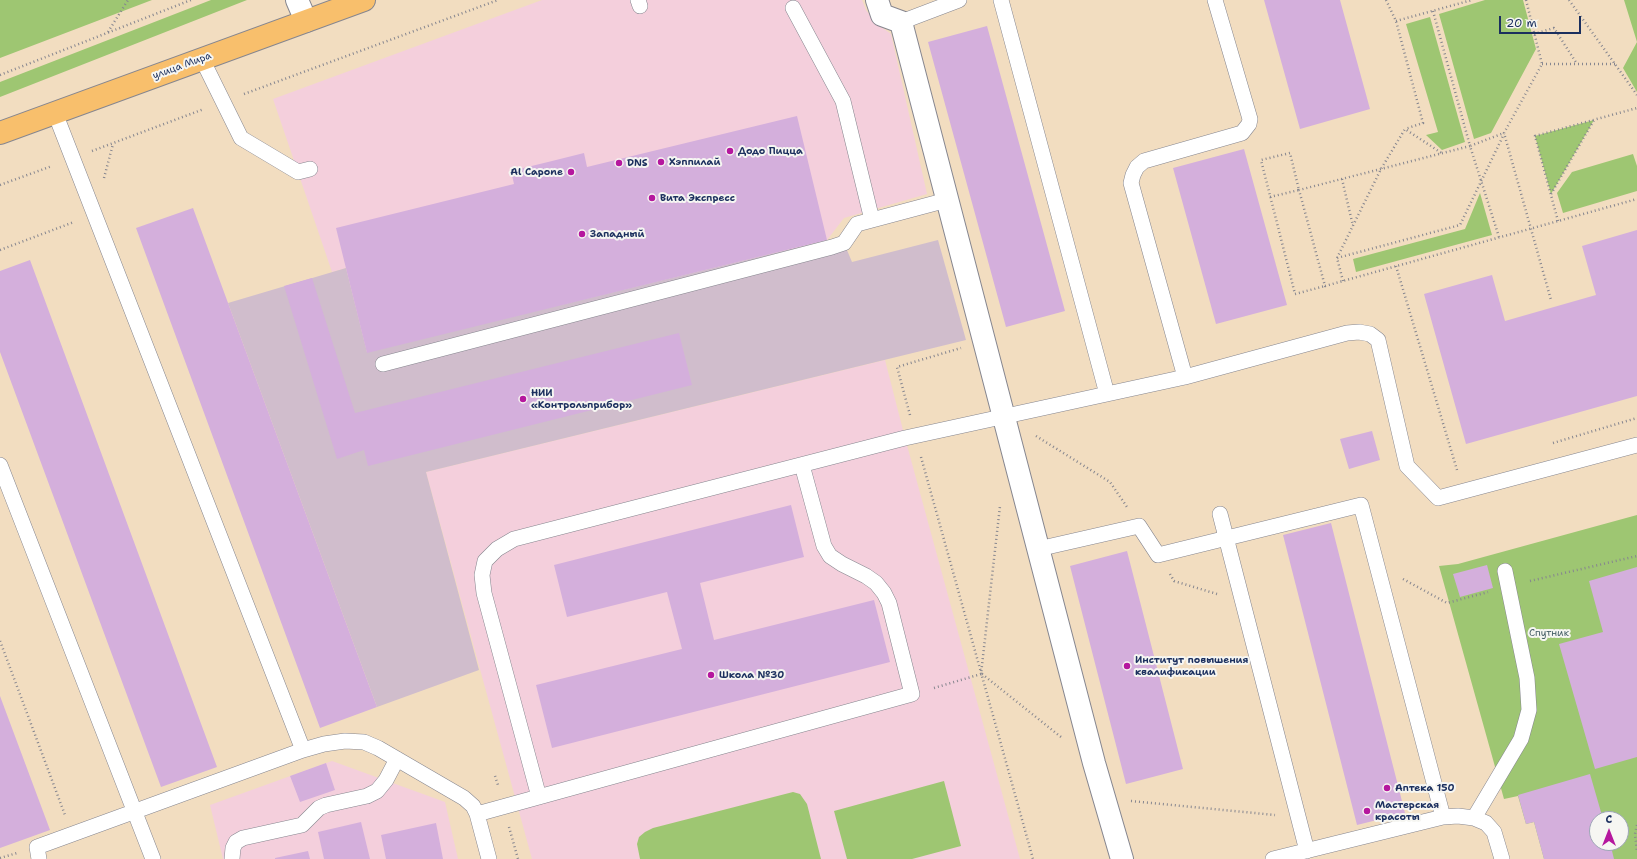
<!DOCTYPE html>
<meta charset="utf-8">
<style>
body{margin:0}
#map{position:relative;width:1637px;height:859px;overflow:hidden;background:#f2ddc0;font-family:"Shantell Sans",sans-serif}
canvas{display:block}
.north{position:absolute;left:1589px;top:811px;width:40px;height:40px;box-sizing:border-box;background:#f6f6f2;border:1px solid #9ea6b7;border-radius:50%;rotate:0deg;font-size:11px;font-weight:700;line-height:16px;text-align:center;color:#1b2f5e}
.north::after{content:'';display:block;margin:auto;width:14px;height:18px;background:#b5179e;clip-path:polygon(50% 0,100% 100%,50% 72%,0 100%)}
.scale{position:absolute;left:1499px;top:16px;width:82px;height:18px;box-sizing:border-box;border:2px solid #1b2f5e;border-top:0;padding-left:5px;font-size:12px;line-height:14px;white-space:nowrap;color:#1b2f5e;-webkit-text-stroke:3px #f6f6f2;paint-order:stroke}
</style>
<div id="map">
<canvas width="1637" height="859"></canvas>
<div class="north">С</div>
<div class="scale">20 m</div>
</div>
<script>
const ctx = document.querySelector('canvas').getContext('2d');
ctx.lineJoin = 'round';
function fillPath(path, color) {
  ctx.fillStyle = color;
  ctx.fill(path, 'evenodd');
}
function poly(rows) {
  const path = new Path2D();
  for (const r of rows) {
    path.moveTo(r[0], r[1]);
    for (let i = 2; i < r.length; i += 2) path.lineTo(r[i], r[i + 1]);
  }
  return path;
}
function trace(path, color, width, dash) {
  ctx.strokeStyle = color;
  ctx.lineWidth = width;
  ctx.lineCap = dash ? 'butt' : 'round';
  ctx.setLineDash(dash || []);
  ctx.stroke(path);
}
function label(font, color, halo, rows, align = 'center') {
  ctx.font = font + ' "Shantell Sans",sans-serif';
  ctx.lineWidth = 4;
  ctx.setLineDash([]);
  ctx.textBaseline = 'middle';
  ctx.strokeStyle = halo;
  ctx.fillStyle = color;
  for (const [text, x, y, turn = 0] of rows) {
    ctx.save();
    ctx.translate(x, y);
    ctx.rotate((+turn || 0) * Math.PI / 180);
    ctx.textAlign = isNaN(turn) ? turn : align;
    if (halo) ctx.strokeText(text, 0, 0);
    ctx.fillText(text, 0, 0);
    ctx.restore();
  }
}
const built = poly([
 [542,0,862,0,866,10,876,23,891,34,927,194,844,218,827,240,367,353,346,268,332,272,273,99],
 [885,360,905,438,1020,859,532,859,426,472],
 [332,761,445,802,458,859,223,859,210,805]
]);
const industrial = poly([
 [827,240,844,243,852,262,938,240,966,340,426,472,479,670,377,707,228,303,346,268,367,352]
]);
const green = poly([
 [0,0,152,0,0,58],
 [211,0,247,0,0,97,0,82],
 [1485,0,1523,0,1536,49,1491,133,1474,139,1439,14],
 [1624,0,1637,0,1637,92,1623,68,1637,42],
 [1430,17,1465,142,1442,150,1426,135,1438,132,1406,24],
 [1594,120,1551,194,1535,136],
 [1633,154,1637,166,1637,191,1563,213,1557,193,1572,172],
 [1480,193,1492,235,1356,272,1353,259,1465,229],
 [1637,515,1637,859,1544,859,1534,822,1526,824,1518,796,1504,799,1439,566,1458,564],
 [1597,819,1621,819,1621,843,1597,843],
 [944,781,961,846,912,859,847,859,834,811],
 [793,792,800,794,807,804,821,859,640,859,637,844,639,837,645,832,653,828]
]);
const building = poly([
 [1264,0,1340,0,1370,109,1300,129],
 [987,26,1065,311,1006,327,928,42],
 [797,116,827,240,367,353,336,228,514,184,511,171,548,162,584,153,587,167],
 [1244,149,1287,305,1216,324,1173,168],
 [193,208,377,707,320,728,136,228],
 [1637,230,1637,396,1466,444,1424,294,1492,275,1505,321,1596,295,1582,246],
 [30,260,217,767,161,787,0,352,0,271],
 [312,278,355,413,679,333,692,385,368,466,364,450,337,459,284,286],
 [1372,431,1380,460,1349,469,1340,439],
 [791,505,804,557,700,583,714,640,874,600,890,662,552,748,536,685,682,649,667,592,567,617,554,565],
 [1331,523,1405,813,1357,825,1283,535],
 [1127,551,1183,769,1126,784,1070,566],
 [1487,565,1493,588,1460,597,1453,574],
 [1637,567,1637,757,1595,769,1559,644,1603,632,1589,581],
 [0,696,50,830,0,848],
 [326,763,335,790,300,802,290,776],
 [1590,774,1603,819,1597,819,1597,843,1610,843,1614,859,1544,859,1534,822,1526,824,1518,795],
 [361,822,370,859,324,859,318,832],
 [436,823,443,859,386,859,381,835],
 [308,851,310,859,275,859,275,858]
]);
const path = poly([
 [1386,0,1396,21,1423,123,1405,129],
 [1526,0,1542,64,1504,133,1551,300],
 [1569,0,1637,95],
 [1433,11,1470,146,1299,190,1325,286,1637,199],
 [1396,21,1472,0],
 [108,32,128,0],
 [1534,34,1554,28,1577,64],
 [1542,64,1615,64],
 [0,75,191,0],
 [244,94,498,0],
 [92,151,204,109],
 [104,178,113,144],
 [1342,179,1353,226],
 [0,185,52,166],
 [1551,194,1594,120],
 [1270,197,1299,190,1290,153,1261,160,1295,294,1325,286],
 [1558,221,1535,136,1637,108],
 [1499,237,1470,146,1504,133],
 [0,250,74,222],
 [1337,258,1381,169,1405,129,1443,154],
 [1396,266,1457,470],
 [1343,281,1337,258,1460,225,1504,134],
 [910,415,897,367,961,348],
 [1036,436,1110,482,1127,507],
 [1553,443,1637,418],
 [921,457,1033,859],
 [1170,574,1174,581,1217,594],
 [1403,579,1447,603,1488,592],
 [1530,581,1637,556],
 [0,641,65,815],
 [982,674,1061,737],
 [934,688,981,674,1000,506],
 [495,776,498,785],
 [1131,801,1275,815],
 [1637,825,1635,834,1637,852],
 [509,827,518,859],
 [0,858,17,853]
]);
const lane = poly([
 [638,0,640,6],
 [1001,0,1107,394],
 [1215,0,1250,119,1249,124,1242,133,1144,161,1137,167,1133,175,1131,183,1185,377,1347,333,1359,332,1370,334,1378,340,1407,466,1438,498,1637,445],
 [793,8,843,101,872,220],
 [901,22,959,0],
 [202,59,241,138,298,172,310,169],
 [55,113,303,750],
 [383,364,832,247,844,243,857,224,947,200],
 [0,465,153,859],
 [1220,514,1307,851],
 [1038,549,1139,526,1158,555,1361,505,1443,817],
 [539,797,484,593,482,575,485,561,497,549,514,539,905,438,1185,377],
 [477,814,912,694,889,603,884,593,876,583,866,576,842,564,830,556,824,546,802,465],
 [1474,818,1521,739,1529,710,1527,678,1505,571],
 [39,859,37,847,303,750,324,744,345,741,364,742,378,748,464,798,473,806,477,814,489,859],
 [232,859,233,848,236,842,243,838,302,825,319,808,326,805,367,796,377,791,386,780,397,759],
 [1273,859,1443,817,1458,816,1474,818,1486,823,1494,832,1502,859]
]);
const street = poly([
 [297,0,306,21],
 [877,0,882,15,901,22,1094,763,1122,859]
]);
const primary = poly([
 [0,133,364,0]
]);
const markers = [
 [730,151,4,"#b5179e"],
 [661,162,4,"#b5179e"],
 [619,163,4,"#b5179e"],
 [571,172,4,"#b5179e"],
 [652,198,4,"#b5179e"],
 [582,234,4,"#b5179e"],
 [523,399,4,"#b5179e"],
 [1127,666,4,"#b5179e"],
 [711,675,4,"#b5179e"],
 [1387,788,4,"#b5179e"],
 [1367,811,4,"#b5179e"]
];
const streetNames = [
 ["улица Мира",182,66,-20]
];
const poiNames = [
 ["Додо Пицца",738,151],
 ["Хэппилай",669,162],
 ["DNS",627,163],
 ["Al Capone",563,172,"right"],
 ["Вита Экспресс",660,198],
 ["Западный",590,234],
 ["НИИ",531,393],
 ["«Контрольприбор»",531,405],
 ["Институт повышения",1135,660],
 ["квалификации",1135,672],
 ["Школа №30",719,675],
 ["Аптека 150",1395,788],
 ["Мастерская",1375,805],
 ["красоты",1375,817]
];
const parkNames = [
 ["Спутник",1549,633]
];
fillPath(built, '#f4cfdc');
fillPath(industrial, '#d0bdcc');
fillPath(green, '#9ec672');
fillPath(building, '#d4afdc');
trace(lane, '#86868f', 16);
trace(street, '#86868f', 24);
trace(primary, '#86868f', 24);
trace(path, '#86868f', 2.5, [1, 3]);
trace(lane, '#fff', 15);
trace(street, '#fff', 22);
trace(primary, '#f8bf6c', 22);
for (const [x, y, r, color] of markers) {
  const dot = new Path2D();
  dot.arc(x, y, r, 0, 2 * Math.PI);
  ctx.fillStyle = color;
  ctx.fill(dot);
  trace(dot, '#f6f6f2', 1.5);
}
label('10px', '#1b2f5e', '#f6f6f2', streetNames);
label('bold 10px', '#1b2f5e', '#f6f6f2', poiNames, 'left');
label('10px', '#425c64', '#f6f6f2', parkNames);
</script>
